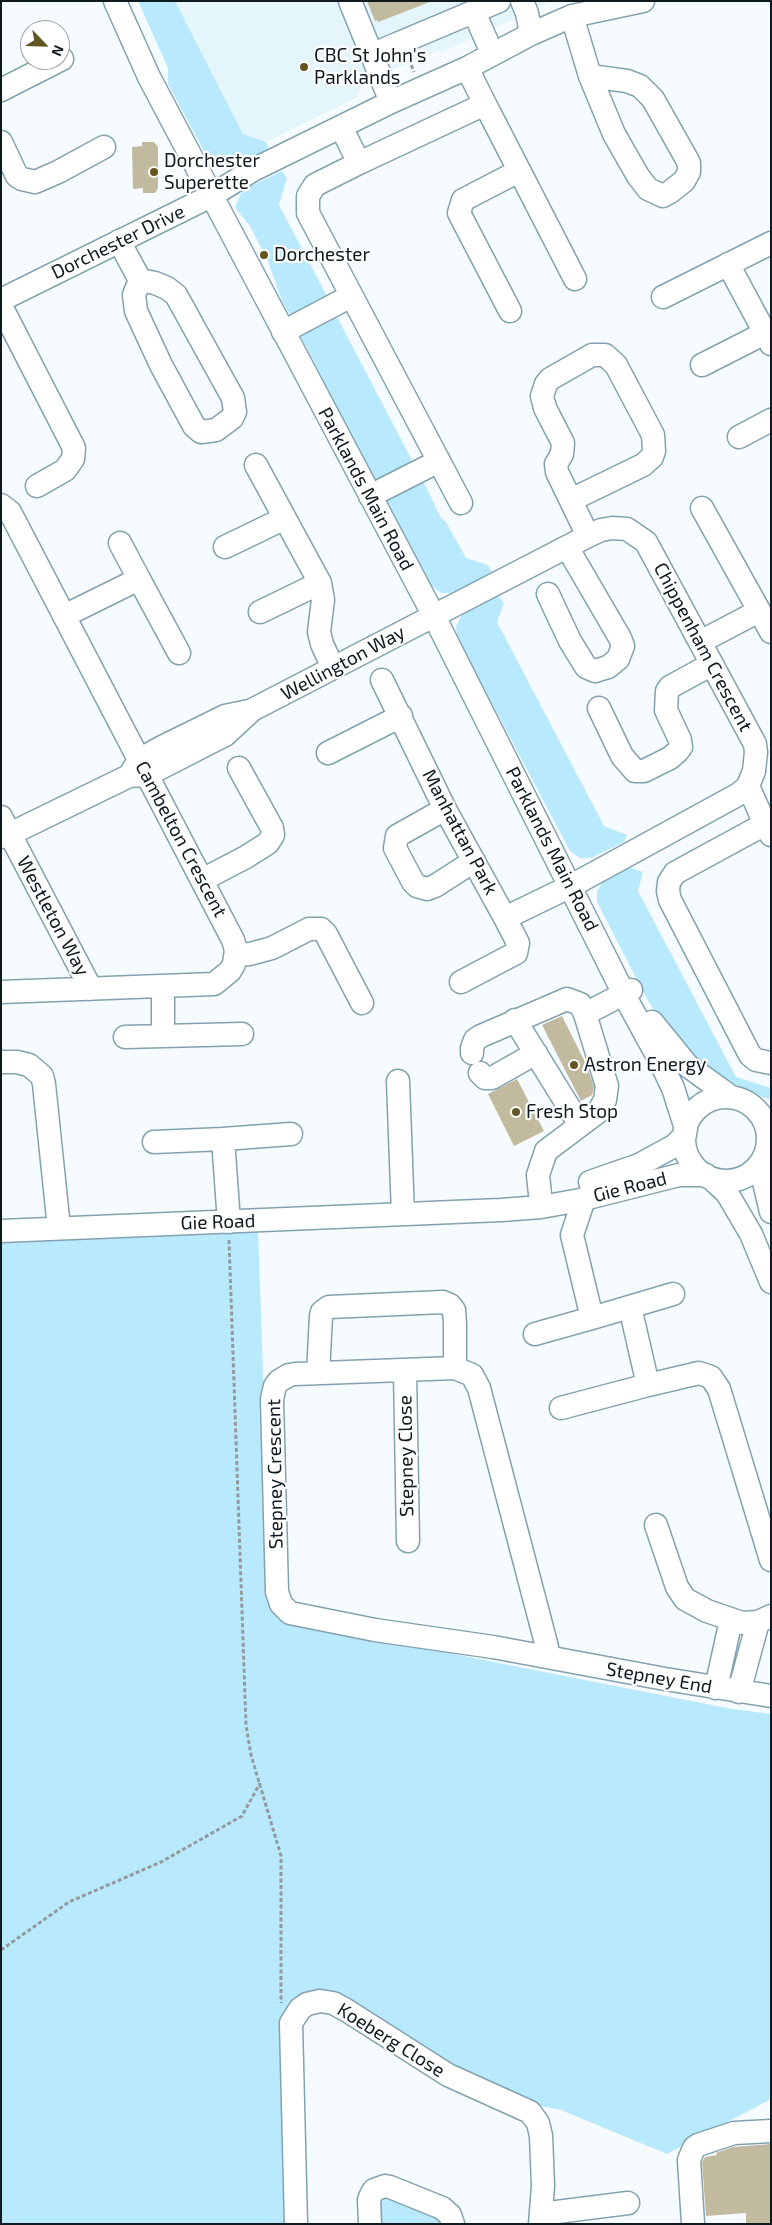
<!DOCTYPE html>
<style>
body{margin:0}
#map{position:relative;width:772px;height:2225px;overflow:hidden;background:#f5fbfe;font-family:"Exo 2",sans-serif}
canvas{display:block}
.frame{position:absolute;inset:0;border:2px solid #0e1a1f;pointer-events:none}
.north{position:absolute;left:20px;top:20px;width:50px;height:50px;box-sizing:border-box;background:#fff;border:1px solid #9fa3a5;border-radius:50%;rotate:114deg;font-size:14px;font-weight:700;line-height:20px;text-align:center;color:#0e1a1f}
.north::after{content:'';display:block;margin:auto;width:18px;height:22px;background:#635622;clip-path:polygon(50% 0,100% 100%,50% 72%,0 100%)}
</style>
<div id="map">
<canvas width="772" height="2225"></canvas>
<div class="frame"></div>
<div class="north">N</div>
</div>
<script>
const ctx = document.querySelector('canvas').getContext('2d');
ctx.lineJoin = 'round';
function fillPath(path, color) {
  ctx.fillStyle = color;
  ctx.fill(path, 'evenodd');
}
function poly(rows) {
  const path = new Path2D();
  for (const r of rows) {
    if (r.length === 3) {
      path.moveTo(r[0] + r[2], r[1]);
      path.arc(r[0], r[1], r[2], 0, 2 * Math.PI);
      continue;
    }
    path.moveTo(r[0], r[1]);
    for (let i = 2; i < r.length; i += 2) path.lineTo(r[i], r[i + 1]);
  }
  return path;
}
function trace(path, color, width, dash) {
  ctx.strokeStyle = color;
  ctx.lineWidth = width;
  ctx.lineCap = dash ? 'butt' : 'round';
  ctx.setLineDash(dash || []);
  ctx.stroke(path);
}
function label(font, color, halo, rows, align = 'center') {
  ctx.font = font + ' "Exo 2",sans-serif';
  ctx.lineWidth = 4.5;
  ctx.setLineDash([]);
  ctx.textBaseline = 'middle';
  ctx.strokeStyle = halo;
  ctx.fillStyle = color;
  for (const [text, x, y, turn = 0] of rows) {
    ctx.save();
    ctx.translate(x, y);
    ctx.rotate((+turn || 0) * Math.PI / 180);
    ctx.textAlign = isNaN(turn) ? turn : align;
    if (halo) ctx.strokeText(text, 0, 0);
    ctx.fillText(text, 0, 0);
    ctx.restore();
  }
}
const built = poly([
 [175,1,551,1,441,53,439,50,366,81,359,90,357,97,266,142,243,134]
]);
const green = poly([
 [138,1,175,1,243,134,266,142,269,151,232,167,218,167,210,162,168,84,168,68],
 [282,171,287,178,279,205,328,298,296,315,289,313,282,301,268,261,250,226,236,209,236,204,243,190],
 [336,315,414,464,383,480,374,479,301,337,307,329],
 [422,479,441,518,446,522,466,558,488,565,492,573,451,593,441,593,428,582,387,503,390,494],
 [496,593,504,603,497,622,604,826,627,835,624,842,591,858,580,858,570,851,457,637,456,626,462,615,461,612],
 [628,867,643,872,638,891,736,1077,771,1088,771,1100,746,1091,704,1064,685,1047,658,1016,647,999,597,902,597,891,603,882],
 [258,1230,271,1598,296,1623,732,1709,771,1714,771,2099,667,2154,561,2110,536,2105,303,1995,285,2224,1,2224,1,1238],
 [387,2198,437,2218,440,2224,380,2224,380,2203]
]);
const building = poly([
 [367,1,430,1,430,2,378,22,377,20,375,21],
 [142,142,154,142,158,147,158,188,155,193,143,193,143,188,133,189,132,147,142,146],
 [562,1016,587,1066,594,1087,592,1095,581,1101,542,1025],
 [517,1079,544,1131,514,1146,488,1094],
 [771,2144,771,2224,746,2224,746,2213,706,2216,702,2162,705,2157,717,2155,716,2153,733,2147]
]);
const path = poly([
 [409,59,414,72],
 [229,1240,246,1725,251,1755,281,1856,281,2003],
 [1,1950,69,1902,161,1862,242,1816,260,1783]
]);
const minor = poly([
 [115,1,149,77,434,616,629,1004,659,1059,673,1088,686,1129],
 [350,1,391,102],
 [522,1,527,13,531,34],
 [474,12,492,53],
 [572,16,590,76,614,134,638,176,648,189,663,196,670,192,684,181,689,172,689,163,653,99,640,86,627,81,590,76],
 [371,55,499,1],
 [1,90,62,59],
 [485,104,575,279],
 [341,127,359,163,485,104,467,68],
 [1,142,17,176,22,179,35,182,58,172,104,147],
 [359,163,315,185,308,196,308,213,461,503],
 [119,241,140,280,155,283,167,288,176,295,233,398,235,412,232,418,216,430,201,432,194,426,161,365,136,311,134,295,140,280],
 [728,264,771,344],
 [663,297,771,243],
 [1,300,211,196,253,170,391,102,467,68,531,34,572,16,643,1],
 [1,306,74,448,73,459,65,470,37,486],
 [510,311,459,213,463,200,519,171],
 [283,332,351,296],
 [702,365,765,333],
 [739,437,771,420],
 [256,465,320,583,323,600,319,632,322,644,333,668],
 [370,496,439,461],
 [571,500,643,465,652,457,654,451,653,435,616,365,605,355,592,355,550,379,546,384,542,396,545,408,563,443,562,454,556,464,557,472,588,536],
 [1,505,10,512,233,940,236,950,234,964,230,971,214,984,1,992],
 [702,508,771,632],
 [120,543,139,579],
 [225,547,283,519],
 [548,594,570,641,586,667,595,671,608,667,618,659,623,646,620,638,567,547],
 [260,612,320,583],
 [64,616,139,579,179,653],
 [700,642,759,611],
 [599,708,622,756,635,771,644,771,670,758,677,752,681,747,680,740,666,710,667,691,670,687,712,664],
 [328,753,401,716],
 [131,773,139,760,162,747,225,716,249,711],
 [748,786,765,824,771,821],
 [445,809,397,836,395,848,413,882,417,886,427,889,435,886,474,861],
 [1,817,91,989],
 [771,835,765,824,675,873,669,882,668,891,670,900,750,1055,756,1060,771,1063],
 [1,837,10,834,129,776,147,775,225,735,252,710,588,536,601,530,612,528,627,529,646,542,755,744,756,752,754,771,748,786,739,794,571,886,505,918,445,809,382,680],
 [202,880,246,857,268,843,273,835,272,828,239,768],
 [236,955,250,954,272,948,309,929,321,929,326,934,362,1003],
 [461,982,516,953,518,943,505,918],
 [163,986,163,1036,242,1034],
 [585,1014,631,990],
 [515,1020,580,1125],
 [652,1022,688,1066,731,1097],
 [125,1037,163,1036],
 [472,1053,472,1048,475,1040,481,1036,567,999,580,1004,585,1014,607,1086,605,1100,598,1112,546,1151,538,1175,540,1194],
 [1,1062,17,1062,29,1065,42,1076,44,1084,59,1228],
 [480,1073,485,1078,492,1078,536,1053],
 [398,1081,403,1214],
 [726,1139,42],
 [154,1142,223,1139],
 [760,1165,771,1212],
 [712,1179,727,1193,751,1234,771,1282],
 [590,1182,639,1165,674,1146,685,1135],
 [229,1222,223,1139,291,1134],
 [1,1231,501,1210,541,1207,580,1200,679,1175,706,1175],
 [630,1307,648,1385,699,1373,711,1377,719,1389,771,1560],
 [592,1318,673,1294],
 [535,1334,592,1318,572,1235,584,1199],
 [405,1371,408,1541],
 [318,1373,321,1316,322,1312,329,1307,443,1302,450,1305,454,1310,455,1324,455,1368],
 [561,1408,648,1385],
 [656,1525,677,1587,685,1599,707,1611,742,1623,758,1622,771,1616],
 [548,1657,547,1647,479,1388,472,1375,455,1368,295,1374,289,1375,279,1381,275,1386,272,1399,277,1592,281,1604,290,1613,375,1630,493,1647,665,1679,771,1696],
 [716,1688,731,1620],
 [739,1692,758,1622],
 [541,2214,628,2203],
 [296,2224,291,2023,300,2009,307,2004,320,2001,333,2003,346,2010,448,2075,530,2112,538,2123,541,2136,543,2186,540,2224],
 [370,2224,369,2200,371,2195,374,2190,385,2186,390,2187,442,2208,450,2215,453,2224],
 [693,2224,689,2160,694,2148,698,2145,734,2133,771,2131]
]);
const markers = [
 [304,67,5,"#635622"],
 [154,172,5,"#635622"],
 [264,255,5,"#635622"],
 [574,1065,5,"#635622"],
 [516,1112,5,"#635622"]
];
const poiNames = [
 ["CBC St John's",314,56],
 ["Parklands",314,78],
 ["Dorchester",164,161],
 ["Superette",164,183],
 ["Dorchester",274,255],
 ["Astron Energy",584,1065],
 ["Fresh Stop",526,1112]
];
const streetNames = [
 ["Dorchester Drive",118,242,-26],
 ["Parklands Main Road",366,489,62],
 ["Chippenham Crescent",703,647,62],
 ["Wellington Way",343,663,-28],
 ["Manhattan Park",460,832,62],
 ["Cambelton Crescent",181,839,62],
 ["Parklands Main Road",552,849,63],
 ["Westleton Way",53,916,62],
 ["Gie Road",630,1187,-14],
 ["Gie Road",218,1222,-2],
 ["Stepney Close",406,1456,-91],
 ["Stepney Crescent",275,1474,-91],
 ["Stepney End",659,1678,10],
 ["Koeberg Close",391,2040,32]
];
fillPath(built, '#e4f5fc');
fillPath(green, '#b9e9fd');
fillPath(building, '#c1ba9e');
trace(minor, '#83a2af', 25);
trace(path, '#929a9e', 3, [4, 2.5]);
trace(minor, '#fff', 22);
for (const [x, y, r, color] of markers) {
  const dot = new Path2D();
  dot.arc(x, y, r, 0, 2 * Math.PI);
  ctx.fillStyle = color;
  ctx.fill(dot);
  trace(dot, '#fff', 2);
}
label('19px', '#0e1a1f', '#fff', poiNames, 'left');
label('19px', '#0e1a1f', '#fff', streetNames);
</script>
